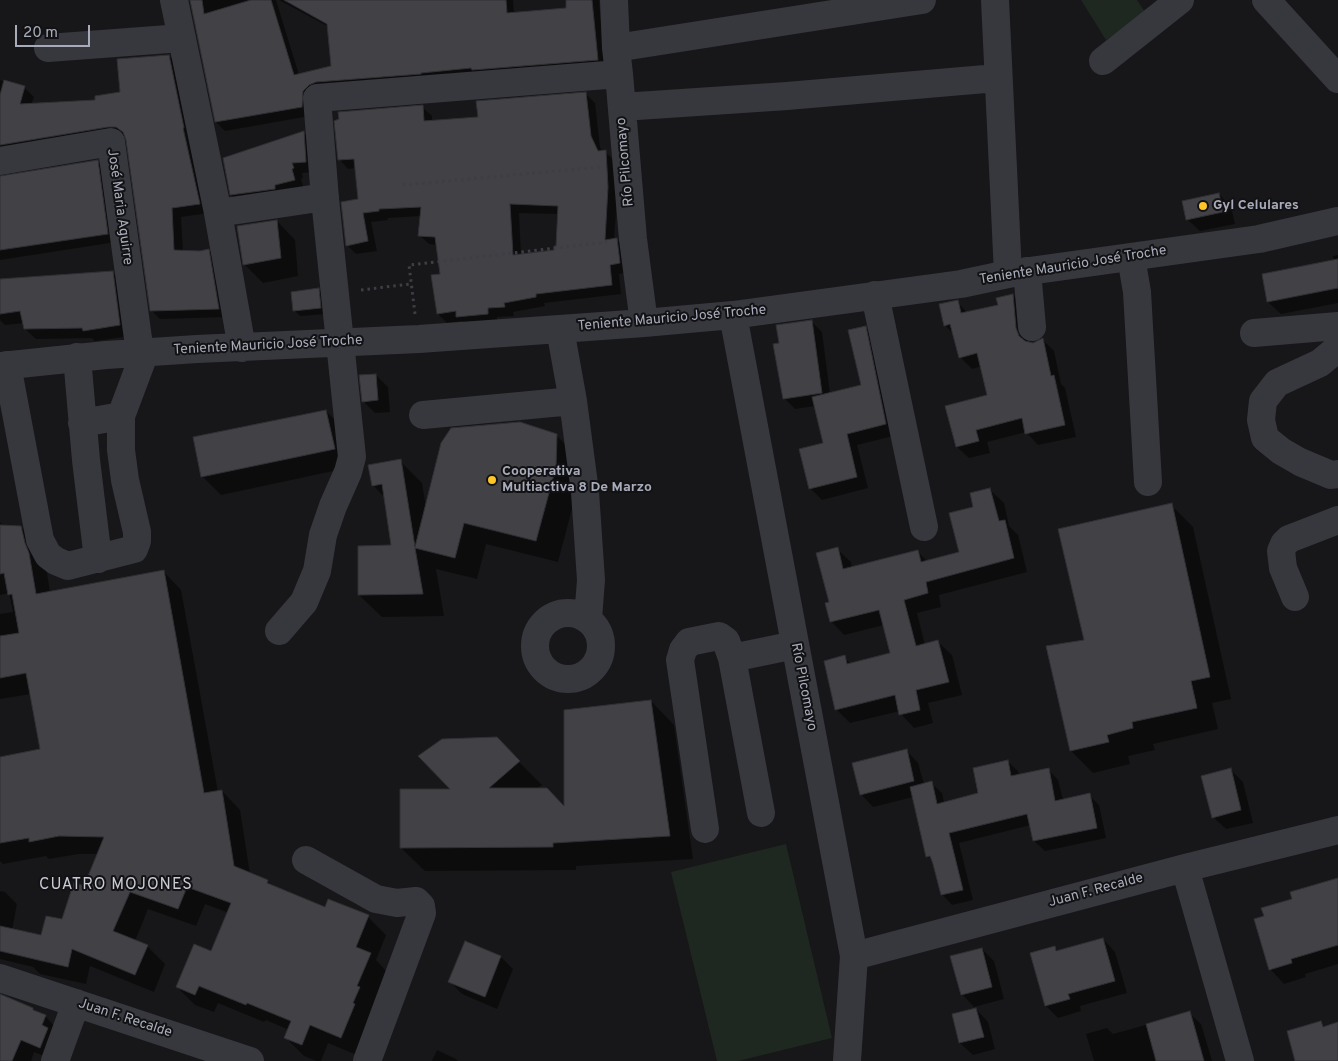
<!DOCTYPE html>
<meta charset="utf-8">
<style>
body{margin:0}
#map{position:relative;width:1338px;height:1061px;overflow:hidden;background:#171719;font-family:Overpass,sans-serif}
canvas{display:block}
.scale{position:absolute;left:15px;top:25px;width:75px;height:22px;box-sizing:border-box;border:2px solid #a8acba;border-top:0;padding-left:6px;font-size:15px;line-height:18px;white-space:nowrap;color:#a8acba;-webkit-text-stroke:4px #121214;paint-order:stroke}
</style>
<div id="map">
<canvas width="1338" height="1061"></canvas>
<div class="scale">20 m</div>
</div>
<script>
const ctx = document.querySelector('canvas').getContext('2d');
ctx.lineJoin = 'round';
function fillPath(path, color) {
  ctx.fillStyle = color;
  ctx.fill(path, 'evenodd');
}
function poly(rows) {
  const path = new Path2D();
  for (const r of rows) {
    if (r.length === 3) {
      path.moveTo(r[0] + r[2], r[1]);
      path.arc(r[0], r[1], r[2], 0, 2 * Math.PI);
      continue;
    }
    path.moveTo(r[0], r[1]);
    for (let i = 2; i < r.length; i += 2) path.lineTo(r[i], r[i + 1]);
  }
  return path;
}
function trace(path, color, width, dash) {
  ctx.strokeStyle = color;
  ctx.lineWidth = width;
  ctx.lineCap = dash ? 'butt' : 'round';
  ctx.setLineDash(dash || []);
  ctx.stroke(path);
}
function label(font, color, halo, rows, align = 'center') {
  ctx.font = font + ' Overpass,sans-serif';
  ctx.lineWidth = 4;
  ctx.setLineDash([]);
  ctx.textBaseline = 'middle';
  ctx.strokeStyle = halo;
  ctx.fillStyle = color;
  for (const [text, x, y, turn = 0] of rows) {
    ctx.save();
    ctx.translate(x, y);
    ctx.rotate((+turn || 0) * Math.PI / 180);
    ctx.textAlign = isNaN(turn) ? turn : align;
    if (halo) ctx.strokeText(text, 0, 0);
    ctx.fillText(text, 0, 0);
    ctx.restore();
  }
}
const green = poly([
 [1081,0,1137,0,1147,15,1106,40],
 [786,844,832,1038,738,1061,717,1061,671,872]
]);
const shadow = poly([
 [191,0,276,0,299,75,332,67,329,27,279,0,513,0,514,14,568,9,567,0,599,0,603,48,606,68,429,81,310,116,225,131,216,122],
 [169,56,178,65,209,213,181,217,183,252,201,252,208,250,217,259,227,317,160,319,151,310,126,136,118,135,0,157,0,80,25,88,34,97,31,105,96,101,121,93],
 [586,94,595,103,600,147,602,152,605,152,615,161,617,197,614,240,617,240,626,249,629,272,619,274,621,294,544,303,545,306,513,312,514,316,497,317,497,323,466,325,462,321,447,323,438,314,441,275,437,245,429,244,419,235,421,216,387,218,388,220,371,222,377,251,356,254,347,245,359,200,356,168,348,169,339,159,422,107,432,116,432,122,480,118],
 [519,213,559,214,556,251,521,255],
 [304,133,314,143,316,172,302,173,303,178,301,179,304,189,242,205,231,195],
 [97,161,106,171,116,242,0,260,0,177],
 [1219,194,1231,207,1235,224,1200,231,1187,219],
 [277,221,295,240,298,276,263,283,244,264],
 [1338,255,1338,303,1281,314,1268,302,1334,261,1333,256],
 [113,273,123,283,130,336,95,341,92,338,36,339,25,329,24,323,5,325,0,320,0,280],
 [318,289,324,295,326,314,300,316,294,310],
 [1013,295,1025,307,1028,343,1033,344,1042,339,1054,351,1061,384,1065,388,1076,437,1038,445,1026,432,987,442,990,453,969,458,957,447,988,396,982,366,972,369,960,357,954,335,945,325,957,302,968,313,999,306],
 [811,321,822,332,830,394,862,386,865,327,877,339,897,435,857,445,868,488,822,500,810,488,825,444,815,406,795,409,784,398,780,344],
 [376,375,388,387,390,412,375,413,363,401],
 [326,411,344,429,352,467,221,495,202,476],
 [556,435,578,457,577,490,558,562,486,544,477,579,436,569,444,616,382,617,359,595,393,546,385,498,373,485,400,461,422,483,426,507],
 [990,490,1004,503,1009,526,1018,535,1027,572,939,595,941,607,917,613,925,645,938,642,952,655,962,695,928,703,933,723,914,728,901,714,900,711,850,723,836,709,844,657,851,664,891,654,884,625,844,635,831,621,830,603,837,549,851,562,852,568,918,552,927,561,961,553,975,508],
 [1171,505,1193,527,1231,699,1212,703,1218,729,1153,744,1155,750,1128,756,1130,764,1093,773,1071,751,1086,641],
 [0,522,4,526,21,527,39,545,43,563,47,573,50,592,163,571,181,590,218,792,222,791,240,810,250,874,267,881,272,886,325,908,368,917,386,935,376,960,388,973,359,1056,328,1043,321,1061,316,1061,304,1056,286,1038,289,1030,266,1020,264,1022,218,1003,214,1012,195,1005,177,987,212,953,229,913,205,904,196,926,148,909,135,941,147,946,165,964,154,992,90,966,86,984,40,974,33,967,0,959,0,891,5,892,17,904,12,930,42,937,63,921,85,887,98,854,78,854,49,859,46,856,3,864,0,861,0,758,41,750,31,694,0,699,0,614,13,612,9,593,0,595],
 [651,701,674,725,693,859,576,866,576,870,425,871,401,848,496,739,542,785,537,789,565,809],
 [906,750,918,763,924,784,931,783,942,793,944,803,980,794,1007,761,1018,771,1019,776,1048,769,1058,780,1063,800,1089,795,1099,805,1106,838,1045,851,1034,841,1031,825,959,843,973,900,952,905,942,894,935,864,928,856,913,797,873,807,861,794],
 [1231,770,1243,782,1253,823,1226,829,1213,817],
 [1338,879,1338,964,1305,974,1306,977,1284,984,1270,969,1265,917,1293,900],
 [1103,939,1115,952,1127,993,1080,1006,1081,1011,1058,1018,1046,1006,1054,947,1059,952],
 [982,949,994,961,1004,999,974,1007,962,994],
 [501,957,513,969,497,1009,462,994,450,982],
 [0,996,32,1009,37,1013,45,1016,58,1030,54,1060,34,1052,31,1061,0,1061],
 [976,1009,988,1022,995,1049,973,1055,960,1043],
 [1189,1013,1201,1024,1212,1061,1094,1061,1086,1034,1107,1028,1113,1034],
 [437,1050,456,1059,458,1061,432,1061]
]);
const building = poly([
 [190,0,202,0,204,14,251,0,271,0,294,75,331,66,327,24,284,0,506,0,507,13,566,8,566,0,592,0,598,60,472,70,471,68,421,73,421,74,316,82,309,85,303,91,302,107,215,122,190,0],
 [169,55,184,128,183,128,200,204,172,208,174,250,200,251,209,249,219,309,150,311,126,140,123,132,116,127,108,127,0,145,0,95,4,80,25,86,20,104,95,100,95,96,120,92,117,59,169,55],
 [586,92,591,136,598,151,606,150,608,187,605,240,617,238,620,263,610,265,612,285,536,294,536,297,504,303,505,307,488,308,488,314,456,317,456,311,437,314,431,275,440,274,435,237,418,236,421,207,379,209,379,211,363,213,368,241,346,246,341,202,358,199,354,159,338,160,334,121,339,119,338,112,423,105,424,121,478,117,476,101,586,92],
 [510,204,558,206,556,246,554,246,554,250,513,255,510,204],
 [304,131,306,162,292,163,294,168,292,169,295,180,275,185,275,189,230,195,223,158,304,131],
 [98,160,108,234,0,250,0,176,98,160],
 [1219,193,1223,212,1186,220,1182,201,1219,193],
 [277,220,281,258,243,265,237,226,277,220],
 [1338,259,1338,288,1267,302,1262,274,1338,259],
 [113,271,120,325,83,331,82,328,24,329,20,311,0,314,0,279,113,271],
 [319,288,321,308,293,311,291,292,319,288],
 [1013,294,1016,328,1019,336,1025,341,1033,343,1043,338,1051,376,1054,375,1065,425,1025,434,1022,418,976,430,979,441,956,447,945,406,987,395,977,353,959,358,950,324,944,326,939,304,958,300,961,313,998,305,996,298,1013,294],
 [812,320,822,393,783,399,773,344,779,343,776,325,812,320],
 [866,326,886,424,847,434,857,477,809,489,799,449,823,443,812,397,861,385,848,330,866,326],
 [376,374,378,400,362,402,359,375,376,374],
 [326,410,335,449,201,477,193,437,326,410],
 [520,422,557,434,556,467,536,541,464,523,455,558,415,548,423,594,358,595,358,546,391,545,382,484,372,486,368,465,401,459,415,547,441,443,451,428,520,422],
 [990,488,999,521,1005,520,1014,558,926,582,928,593,904,600,916,646,938,640,949,682,916,690,920,710,899,715,895,695,835,710,824,661,845,655,847,664,890,653,879,610,830,622,825,603,829,602,816,553,838,547,843,569,918,550,921,562,959,552,949,513,973,507,970,493,990,488],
 [1172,503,1210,677,1191,681,1197,708,1132,722,1133,728,1107,735,1109,742,1070,751,1046,646,1084,640,1058,529,1172,503],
 [0,525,21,526,25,543,29,553,36,594,164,570,204,793,222,790,234,866,268,880,267,883,325,907,328,899,369,915,356,947,371,953,357,986,360,987,353,1003,355,1004,341,1038,310,1025,302,1045,284,1038,291,1021,247,1003,246,1005,199,986,195,995,176,987,194,944,211,951,231,903,187,887,178,909,130,892,113,931,148,945,135,975,72,949,68,967,0,951,0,926,41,935,46,916,62,919,74,882,84,886,104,837,59,836,29,842,29,838,0,843,0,757,40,749,26,673,0,678,0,636,19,633,12,594,8,595,4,573,0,574,0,525],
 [651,700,670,836,553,843,553,847,400,848,400,789,450,789,418,756,442,739,497,737,520,761,489,788,547,788,564,806,564,710,651,700],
 [907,749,914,781,860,795,852,763,907,749],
 [1008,760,1011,776,1049,768,1055,801,1090,793,1097,828,1033,841,1027,814,949,833,963,890,941,895,933,864,930,856,926,857,910,787,932,781,937,804,978,793,973,768,1008,760],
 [1231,768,1241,810,1212,818,1201,776,1231,768],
 [1338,878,1338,945,1291,959,1292,963,1269,970,1254,919,1264,916,1261,908,1292,899,1290,892,1338,878],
 [1103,938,1115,981,1068,994,1070,999,1045,1006,1030,953,1055,946,1056,951,1103,938],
 [465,941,501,956,485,997,448,982,465,941],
 [982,948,992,987,961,995,950,956,982,948],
 [0,994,33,1008,33,1010,46,1015,42,1025,48,1028,40,1048,21,1040,12,1061,0,1061,0,994],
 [976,1008,984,1037,959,1043,952,1014,976,1008],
 [1190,1011,1204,1061,1156,1061,1146,1024,1190,1011],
 [1321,1021,1323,1027,1338,1022,1338,1061,1295,1061,1287,1031,1321,1021]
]);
const path = poly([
 [403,185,601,167],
 [361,290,410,284],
 [415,314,409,265,607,242]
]);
const minor = poly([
 [174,0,218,213,242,348],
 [614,0,616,48,619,74,633,239,644,323],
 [995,0,1008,274],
 [1266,0,1338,79],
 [48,48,182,38],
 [616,48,922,0],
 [1103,61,1180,0],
 [622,107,787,96,997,78],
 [0,161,111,142,140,353],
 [218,213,325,197],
 [1131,257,1137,292,1148,482],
 [1027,271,1032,327],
 [875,295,924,527],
 [733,315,854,956,847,1061],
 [560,329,573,401,585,492,591,580,588,619],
 [1254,333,1338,326],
 [1338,348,1320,363,1277,383,1263,401,1261,420,1265,438,1281,451,1300,462,1331,475,1338,474],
 [77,357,86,460,98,559],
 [7,365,40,540,48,555,56,561,68,566,134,549,137,541,137,532,125,480,121,450,121,416,82,423],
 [0,366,106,355,197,349,419,339,644,323,733,315,961,284,1008,274,1259,239,1338,221],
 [423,415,573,401],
 [121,416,145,352],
 [1295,597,1283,568,1281,551,1284,544,1289,539,1338,520],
 [568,646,33],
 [279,631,304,602,317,571,323,535,333,506,348,472,352,457,325,199,317,98,619,74],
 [761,813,732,658,795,645],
 [705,829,680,660,683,650,689,642,719,636,726,641,732,658],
 [306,860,376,899,397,903,416,901,421,906,422,913,367,1061],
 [1185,868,1240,1061],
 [854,956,1185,868,1338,830],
 [0,978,250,1061],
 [55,1061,76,1003]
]);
const markers = [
 [1203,206,5,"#ffc628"],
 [492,480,5,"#ffc628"]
];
const streetNames = [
 ["Río Pilcomayo",626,162,-95],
 ["José Maria Aguirre",119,207,82],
 ["Teniente Mauricio José Troche",1073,266,-9],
 ["Teniente Mauricio José Troche",672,319,-5],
 ["Teniente Mauricio José Troche",268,346,-3],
 ["Río Pilcomayo",803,687,79],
 ["Juan F. Recalde",1096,891,-15],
 ["Juan F. Recalde",125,1019,18]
];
const poiNames = [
 ["Gyl Celulares",1213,206],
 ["Cooperativa",502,472],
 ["Multiactiva 8 De Marzo",502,488]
];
const quarterNames = [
 ["CUATRO MOJONES",116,886]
];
fillPath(green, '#1e2720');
fillPath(shadow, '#0007');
fillPath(building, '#414146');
trace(building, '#313035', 1);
trace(path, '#3d3f45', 3, [2.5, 4]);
trace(minor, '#37383e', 28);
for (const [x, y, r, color] of markers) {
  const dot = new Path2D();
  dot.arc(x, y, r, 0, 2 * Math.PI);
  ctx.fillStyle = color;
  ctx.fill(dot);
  trace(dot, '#121214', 2);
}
label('14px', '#a8acba', '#121214', streetNames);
label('bold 14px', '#a8acba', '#121214', poiNames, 'left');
ctx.letterSpacing = '1px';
label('16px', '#c9cbd5', '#121214', quarterNames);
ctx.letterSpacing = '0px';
</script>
